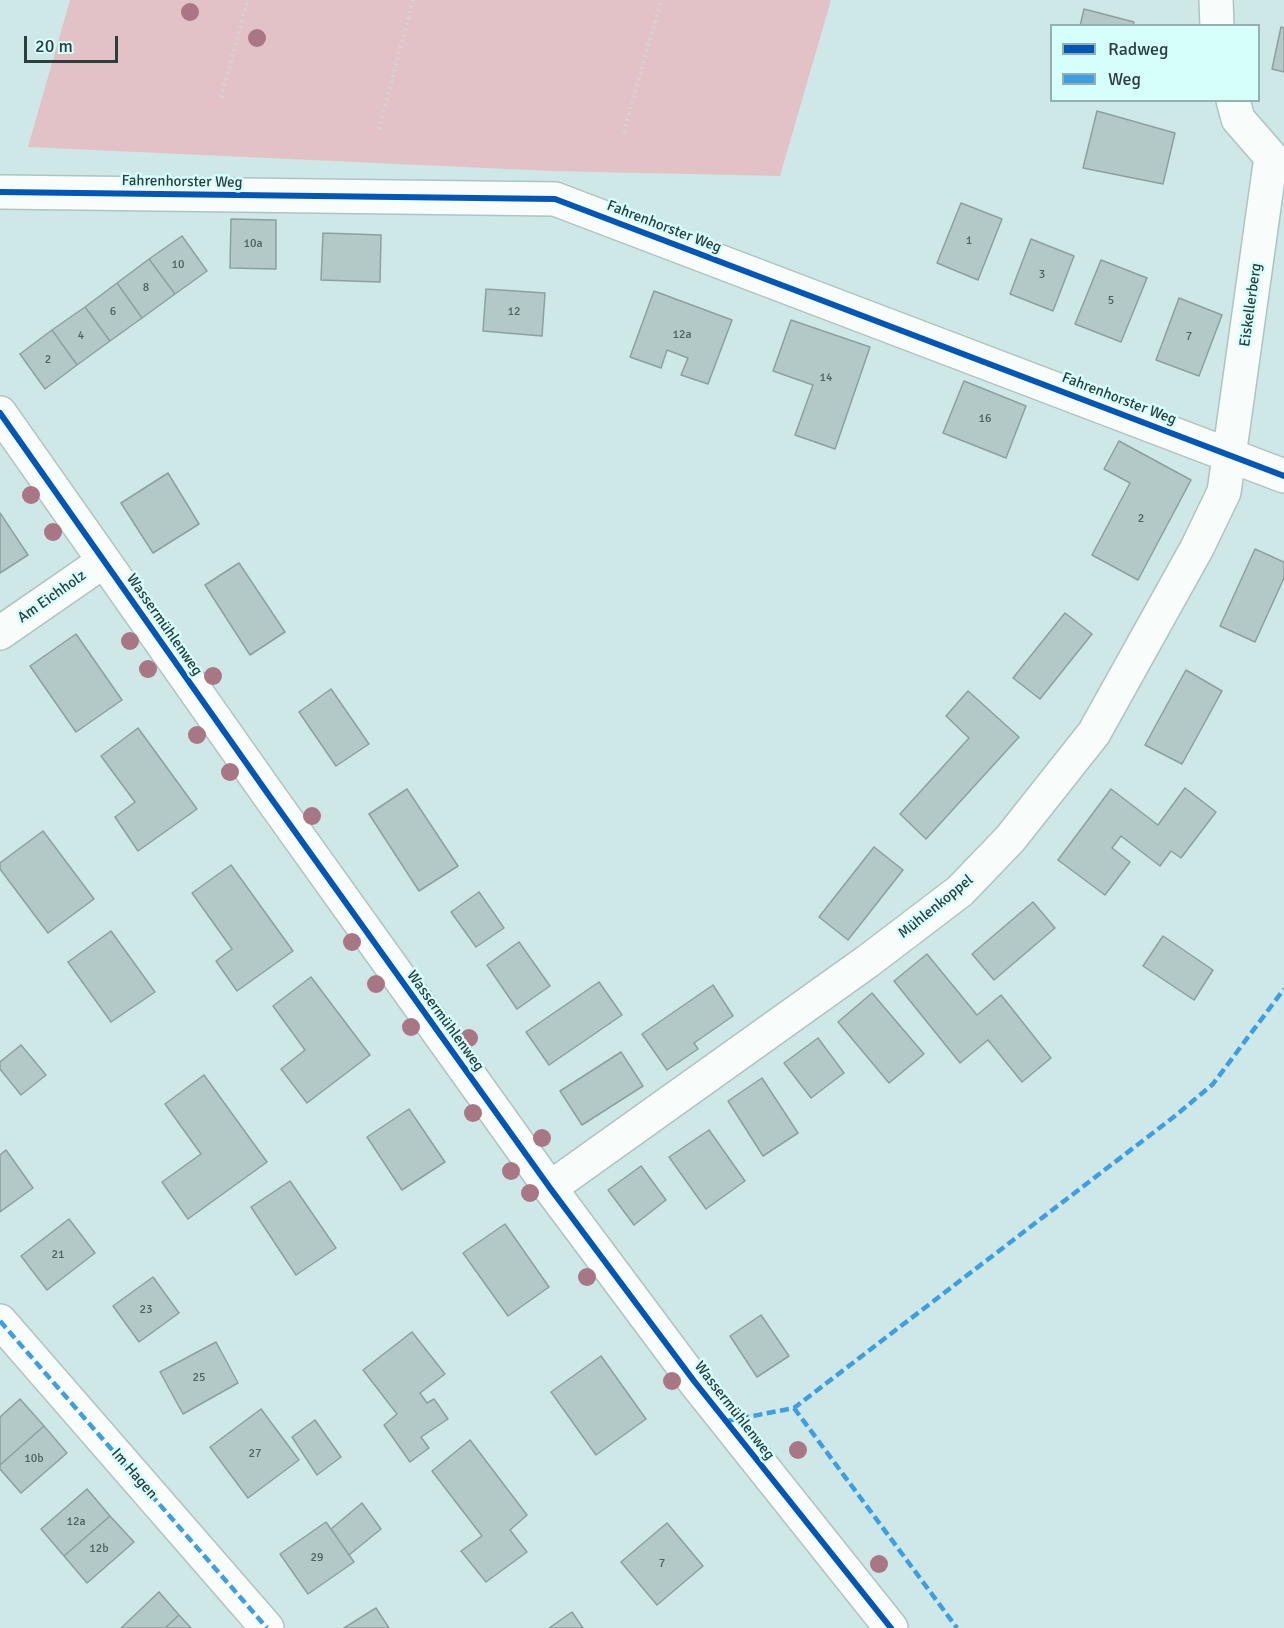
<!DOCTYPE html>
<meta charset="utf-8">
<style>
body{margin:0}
#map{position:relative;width:1284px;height:1628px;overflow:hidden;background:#cde8e6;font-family:Signika,sans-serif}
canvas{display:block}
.legend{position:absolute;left:1050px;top:24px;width:210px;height:78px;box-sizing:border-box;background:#d6fffc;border:2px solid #91b2b0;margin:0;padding:8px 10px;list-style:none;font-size:18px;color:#2a3f3e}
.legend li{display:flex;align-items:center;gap:12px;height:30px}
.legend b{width:30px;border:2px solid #91b2b0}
.scale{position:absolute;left:24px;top:36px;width:94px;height:27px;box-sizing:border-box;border:3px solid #2a3f3e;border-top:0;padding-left:8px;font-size:18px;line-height:21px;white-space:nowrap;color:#2a3f3e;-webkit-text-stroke:4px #d6fffc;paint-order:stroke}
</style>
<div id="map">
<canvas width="1284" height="1628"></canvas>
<ul class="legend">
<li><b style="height:8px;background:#0057b8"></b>Radweg</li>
<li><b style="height:8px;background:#3d9ee3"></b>Weg</li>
</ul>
<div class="scale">20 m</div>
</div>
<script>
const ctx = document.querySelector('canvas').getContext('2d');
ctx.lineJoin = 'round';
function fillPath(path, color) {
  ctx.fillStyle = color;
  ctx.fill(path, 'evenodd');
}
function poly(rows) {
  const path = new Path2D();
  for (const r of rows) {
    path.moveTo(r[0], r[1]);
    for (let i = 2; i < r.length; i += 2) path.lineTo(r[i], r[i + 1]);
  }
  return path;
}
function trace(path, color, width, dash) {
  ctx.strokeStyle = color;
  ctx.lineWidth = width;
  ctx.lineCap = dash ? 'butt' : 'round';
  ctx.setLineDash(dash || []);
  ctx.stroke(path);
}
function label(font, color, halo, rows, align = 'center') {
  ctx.font = font + ' Signika,sans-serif';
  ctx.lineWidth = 5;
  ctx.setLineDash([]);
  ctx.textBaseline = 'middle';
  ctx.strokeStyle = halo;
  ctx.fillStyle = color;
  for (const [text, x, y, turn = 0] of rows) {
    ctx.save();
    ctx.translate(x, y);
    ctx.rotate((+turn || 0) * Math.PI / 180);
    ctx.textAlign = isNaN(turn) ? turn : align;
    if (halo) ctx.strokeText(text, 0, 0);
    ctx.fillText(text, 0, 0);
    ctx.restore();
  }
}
const green = poly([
 [70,0,831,0,780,176,551,171,28,147]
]);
const building = poly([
 [1084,9,1134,22,1133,26,1080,26,1084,9],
 [1281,27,1284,28,1284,72,1272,69,1281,27],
 [1097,111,1175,133,1163,184,1083,168,1097,111],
 [961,203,1002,219,978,280,937,263,961,203],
 [231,219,276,220,276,269,230,268,231,219],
 [323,233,381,235,380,282,321,280,323,233],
 [182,236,207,271,175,294,149,259,182,236],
 [1031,239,1074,256,1053,311,1010,294,1031,239],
 [149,259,175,294,142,318,117,283,149,259],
 [1101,260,1147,278,1121,342,1075,324,1101,260],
 [117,283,142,318,110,341,85,307,117,283],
 [486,289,545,293,542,336,483,331,486,289],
 [654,291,732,320,708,384,681,375,688,358,667,350,661,368,630,357,654,291],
 [1179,298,1222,315,1199,376,1156,360,1179,298],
 [85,307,110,341,77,365,52,330,85,307],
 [791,320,870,347,835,449,795,435,813,385,773,371,791,320],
 [52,330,77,365,45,389,20,354,52,330],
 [964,381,1026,406,1006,458,943,433,964,381],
 [1119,441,1191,480,1138,580,1092,555,1130,483,1104,469,1119,441],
 [168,473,199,524,153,553,121,503,168,473],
 [0,513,28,555,0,573,0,513],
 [1255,549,1284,562,1284,578,1255,642,1220,626,1255,549],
 [239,563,285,632,250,655,205,585,239,563],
 [1065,613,1092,634,1040,699,1013,678,1065,613],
 [76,634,122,700,76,732,30,666,76,634],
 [1186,670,1222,691,1182,764,1145,745,1186,670],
 [331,689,369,744,336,766,299,712,331,689],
 [968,691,1019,737,926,839,900,814,969,738,946,716,968,691],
 [138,728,197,809,138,851,115,817,135,802,101,756,138,728],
 [1185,788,1216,812,1181,858,1171,851,1160,866,1121,836,1112,848,1130,862,1105,895,1058,860,1111,789,1158,825,1185,788],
 [407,789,458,866,419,891,369,814,407,789],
 [43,831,94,899,48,933,0,869,0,863,43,831],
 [874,847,903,870,848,940,819,917,874,847],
 [231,865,293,951,237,991,216,961,232,949,192,893,231,865],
 [479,892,504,928,476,947,451,912,479,892],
 [1033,902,1055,928,994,980,972,954,1033,902],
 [111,931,155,992,111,1022,68,962,111,931],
 [1163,936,1213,970,1194,1000,1143,966,1163,936],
 [519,942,550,986,517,1009,487,965,519,942],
 [927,954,977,1015,1001,995,1051,1058,1022,1082,988,1040,960,1063,894,981,927,954],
 [311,977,370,1055,307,1103,281,1069,305,1050,273,1006,311,977],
 [599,982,622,1015,549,1065,526,1032,599,982],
 [713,985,733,1016,694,1043,698,1049,667,1070,642,1034,713,985],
 [872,993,924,1054,889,1083,838,1022,872,993],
 [818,1038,844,1073,811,1098,784,1063,818,1038],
 [21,1045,46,1075,21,1095,0,1069,0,1062,21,1045],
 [621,1052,643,1086,582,1125,560,1091,621,1052],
 [204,1075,267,1162,188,1219,162,1182,201,1154,165,1104,204,1075],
 [762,1078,798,1133,763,1156,728,1101,762,1078],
 [409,1109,445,1162,402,1190,367,1137,409,1109],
 [709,1130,745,1181,706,1209,669,1157,709,1130],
 [6,1150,33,1188,0,1212,0,1155,6,1150],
 [641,1166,666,1200,634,1225,608,1190,641,1166],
 [290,1181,336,1248,296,1275,251,1207,290,1181],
 [69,1219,95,1253,47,1290,21,1256,69,1219],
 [505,1224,549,1287,508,1316,463,1253,505,1224],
 [153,1277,179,1313,139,1342,113,1306,153,1277],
 [761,1315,789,1356,757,1377,730,1336,761,1315],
 [412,1332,445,1374,420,1393,427,1403,434,1399,448,1419,421,1437,429,1448,410,1462,384,1425,397,1414,363,1370,412,1332],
 [216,1342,238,1383,183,1414,160,1372,216,1342],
 [601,1356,646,1419,596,1455,551,1392,601,1356],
 [20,1399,44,1426,0,1465,0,1417,20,1399],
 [261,1409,299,1460,248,1498,210,1447,261,1409],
 [315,1420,341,1457,317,1475,292,1437,315,1420],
 [44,1426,67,1453,21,1493,0,1469,0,1465,44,1426],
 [470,1440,527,1515,510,1530,527,1552,486,1582,461,1551,482,1536,432,1471,470,1440],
 [87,1489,110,1516,64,1556,41,1529,87,1489],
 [362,1503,381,1529,349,1555,331,1529,362,1503],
 [110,1516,134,1542,87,1583,64,1556,110,1516],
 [326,1522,354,1562,308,1594,280,1554,326,1522],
 [667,1523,703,1566,657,1605,621,1562,667,1523],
 [159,1592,179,1615,165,1628,121,1628,159,1592],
 [376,1608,389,1628,344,1628,376,1608],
 [572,1612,583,1628,549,1628,572,1612],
 [179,1615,191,1628,165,1628,179,1615]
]);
const path = poly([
 [221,97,248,0],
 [379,129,413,0],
 [624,132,661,0]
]);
const minor = poly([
 [1216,0,1217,26],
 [0,192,555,199,1284,476],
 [0,413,268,794,550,1188,694,1381,891,1628],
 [0,633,104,561],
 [550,1188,868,961,960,891,1010,839,1094,733,1197,548,1224,492,1271,157,1238,119,1233,100],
 [0,1321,267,1628]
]);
const quiet = poly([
 [0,1321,267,1628],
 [794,1408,957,1628],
 [727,1421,794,1408,1175,1116,1213,1084,1284,989]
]);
const cycleway = poly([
 [0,192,555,199,1284,476],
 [0,413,268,794,550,1188,694,1381,891,1628]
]);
const trees = [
 [190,12],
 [257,38],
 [31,495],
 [53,532],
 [130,641],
 [148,669],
 [213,676],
 [197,735],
 [230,772],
 [312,816],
 [352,942],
 [376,984],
 [411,1027],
 [469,1038],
 [473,1113],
 [542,1138],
 [511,1171],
 [530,1193],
 [587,1277],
 [672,1381],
 [798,1450],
 [879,1564]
];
const numberNames = [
 ["1",969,241],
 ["10a",253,244],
 ["10",178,265],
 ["3",1042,275],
 ["8",146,288],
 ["5",1111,301],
 ["6",113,312],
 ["12",514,312],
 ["12a",682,335],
 ["4",81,336],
 ["7",1189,337],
 ["2",48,360],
 ["14",826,378],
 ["16",985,419],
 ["2",1141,519],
 ["21",58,1255],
 ["23",146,1310],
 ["25",199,1378],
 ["27",255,1454],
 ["10b",34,1459],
 ["12a",76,1522],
 ["12b",99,1549],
 ["29",317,1558],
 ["7",662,1564]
];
const streetNames = [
 ["Fahrenhorster Weg",182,182,1],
 ["Fahrenhorster Weg",664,227,21],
 ["Eiskellerberg",1251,305,-82],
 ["Fahrenhorster Weg",1119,399,21],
 ["Am Eichholz",52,597,-35],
 ["Wassermühlenweg",164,625,55],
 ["Mühlenkoppel",936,907,-39],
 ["Wassermühlenweg",445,1021,54],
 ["Wassermühlenweg",734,1411,52],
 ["Im Hagen",134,1474,49]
];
fillPath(green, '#e2c2c7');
fillPath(building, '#b3c9c7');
trace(building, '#8ca0a0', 1.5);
trace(minor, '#aec4c2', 36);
trace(path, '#d0d8d8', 4, [1.5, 4.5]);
trace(minor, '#f8fcfb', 33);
trace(quiet, '#3d9ee3', 4.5, [9, 4.5]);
trace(cycleway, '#0057b8', 6);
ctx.fillStyle = '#a97686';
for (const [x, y] of trees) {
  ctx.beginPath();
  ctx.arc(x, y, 9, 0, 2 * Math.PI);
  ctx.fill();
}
label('12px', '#4c6260', null, numberNames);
label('15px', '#2a3f3e', '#d6fffc', streetNames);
</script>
